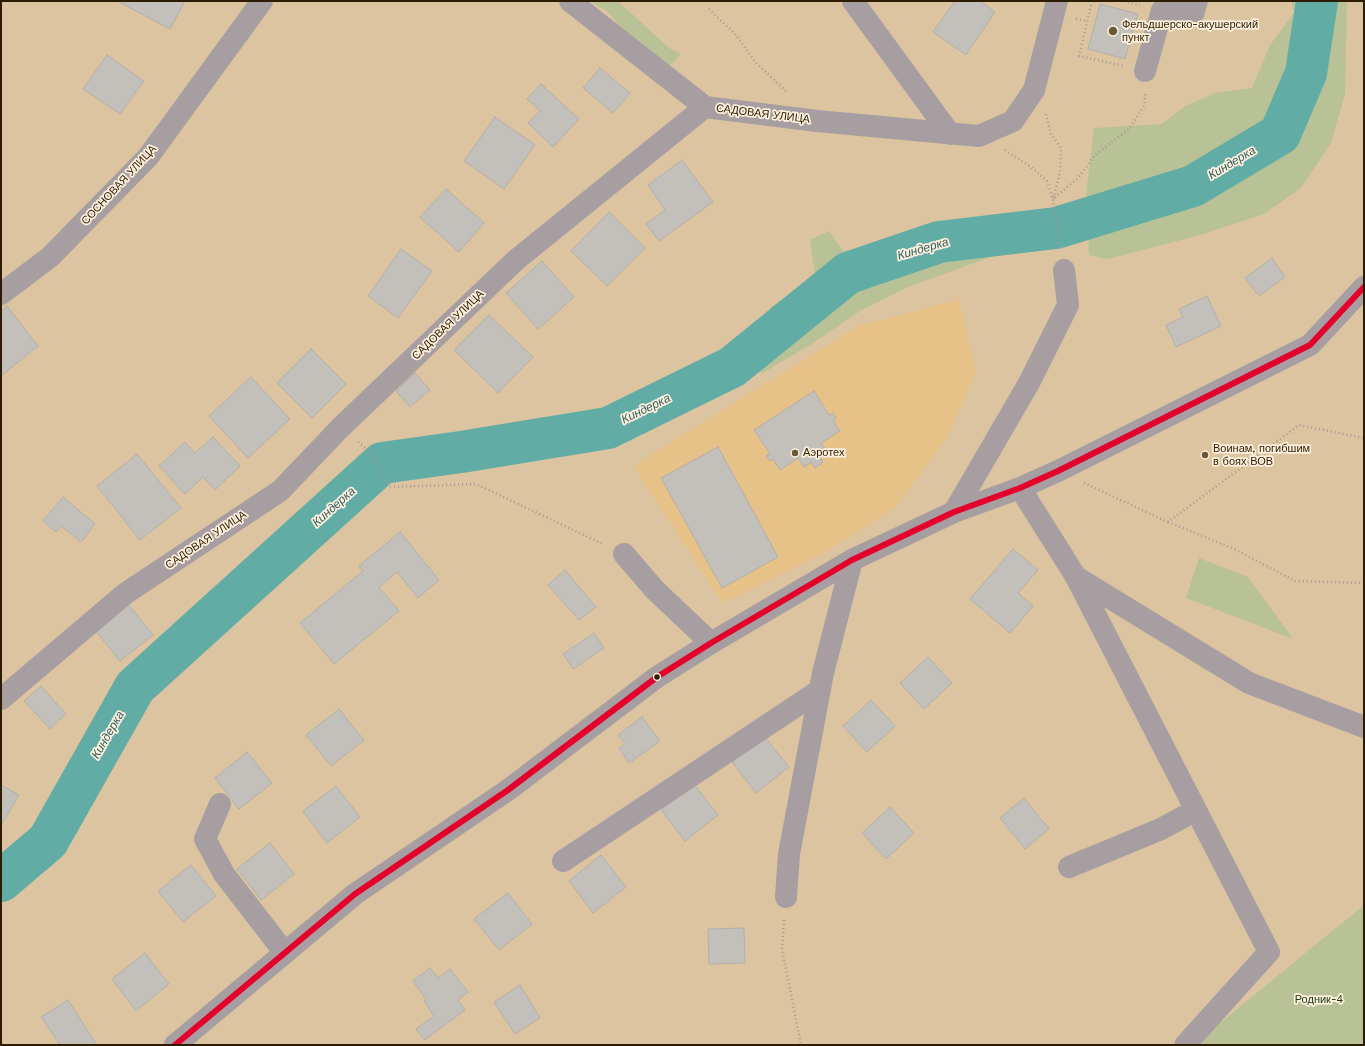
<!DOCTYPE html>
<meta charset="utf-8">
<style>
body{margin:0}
#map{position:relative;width:1365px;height:1046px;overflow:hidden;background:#dcc4a0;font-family:"Work Sans",sans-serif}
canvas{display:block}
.frame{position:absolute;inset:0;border:2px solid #2c1c01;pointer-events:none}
</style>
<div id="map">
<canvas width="1365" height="1046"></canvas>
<div class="frame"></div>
</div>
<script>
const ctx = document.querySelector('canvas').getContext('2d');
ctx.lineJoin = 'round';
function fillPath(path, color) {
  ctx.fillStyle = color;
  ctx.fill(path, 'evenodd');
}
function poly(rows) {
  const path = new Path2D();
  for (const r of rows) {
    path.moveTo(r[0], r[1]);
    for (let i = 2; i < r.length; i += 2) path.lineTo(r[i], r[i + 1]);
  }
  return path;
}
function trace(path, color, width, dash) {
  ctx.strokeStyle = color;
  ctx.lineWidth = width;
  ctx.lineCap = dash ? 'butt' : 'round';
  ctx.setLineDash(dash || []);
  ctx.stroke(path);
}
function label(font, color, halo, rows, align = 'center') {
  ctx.font = font + ' "Work Sans",sans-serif';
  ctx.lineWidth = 3.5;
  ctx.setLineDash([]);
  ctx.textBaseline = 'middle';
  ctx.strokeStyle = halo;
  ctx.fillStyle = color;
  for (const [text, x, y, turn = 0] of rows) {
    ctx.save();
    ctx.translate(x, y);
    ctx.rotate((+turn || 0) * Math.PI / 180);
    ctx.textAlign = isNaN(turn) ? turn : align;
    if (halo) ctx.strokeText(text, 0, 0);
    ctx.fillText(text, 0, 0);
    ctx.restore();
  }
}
const built = poly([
 [959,299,976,373,945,441,895,508,829,550,723,603,633,466,858,326]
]);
const green = poly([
 [590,1,618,1,669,48,681,54,667,69,640,49,607,11],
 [1291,1,1347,1,1345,94,1331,143,1301,188,1264,214,1200,235,1108,259,1089,255,1086,195,1094,128,1162,124,1185,106,1215,93,1252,88,1270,45,1294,13],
 [967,219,1003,234,996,255,908,287,860,311,810,345,761,374,752,351,771,307,815,276,810,240,829,231,843,251,877,245,926,230],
 [1199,558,1248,577,1293,639,1186,598],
 [1364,905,1364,1045,1193,1045]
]);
const river = poly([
 [1,881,48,841,135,687,382,463,461,452,608,428,732,367,848,273,939,242,1056,228,1193,186,1280,134,1306,73,1317,1]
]);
const building = poly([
 [117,1,185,1,170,29,117,1],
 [955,1,980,1,995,12,966,55,933,32,955,1],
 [1100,4,1138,14,1125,59,1088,49,1100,4],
 [107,55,144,81,120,114,83,89,107,55],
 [600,68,630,93,613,113,583,88,600,68],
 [541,84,579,119,553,147,528,123,540,111,527,99,541,84],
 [495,117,535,145,504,189,464,161,495,117],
 [682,160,713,202,659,241,646,224,665,210,648,185,682,160],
 [446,189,484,223,459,252,420,217,446,189],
 [609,212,645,248,607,286,571,251,609,212],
 [401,249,432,271,398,318,368,296,401,249],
 [1272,258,1285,277,1259,296,1245,278,1272,258],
 [542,261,574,297,538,329,506,293,542,261],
 [1207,296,1221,326,1176,347,1166,325,1183,317,1179,309,1207,296],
 [7,306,38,346,1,376,1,311,7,306],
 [489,315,533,357,498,393,454,350,489,315],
 [311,349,346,384,312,418,277,383,311,349],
 [415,373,430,390,410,407,396,391,415,373],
 [251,377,290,419,248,458,209,416,251,377],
 [814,391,829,415,833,413,836,418,833,420,840,431,821,443,827,452,820,457,823,462,815,468,811,462,804,467,798,458,780,470,773,459,770,461,766,456,770,454,754,430,814,391],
 [213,437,240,466,215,490,203,477,185,494,159,466,185,442,195,453,213,437],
 [718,447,778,557,722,588,661,478,718,447],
 [137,454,181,508,140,540,97,486,137,454],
 [63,497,95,524,81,542,61,526,56,532,43,521,63,497],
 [400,532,439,580,418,598,397,572,379,587,399,611,334,664,300,623,363,571,359,566,400,532],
 [1013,549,1038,570,1018,593,1033,606,1010,633,970,599,1013,549],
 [565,570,596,607,579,620,548,585,565,570],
 [128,604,153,635,120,661,95,630,128,604],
 [594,633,604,648,573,669,563,654,594,633],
 [928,657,952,683,924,709,900,683,928,657],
 [41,686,66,714,50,729,24,701,41,686],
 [871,700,895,726,867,752,843,726,871,700],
 [339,709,364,740,331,766,306,735,339,709],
 [642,717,660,741,629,763,619,748,625,744,618,735,642,717],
 [764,736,789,767,756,793,732,762,764,736],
 [247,752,272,783,239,809,215,778,247,752],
 [694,784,718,815,685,841,661,810,694,784],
 [1,785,19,795,1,826,1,785],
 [336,786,360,817,327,843,303,811,336,786],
 [1024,798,1049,829,1025,849,1000,818,1024,798],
 [890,807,914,833,886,859,862,833,890,807],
 [270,843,294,874,261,900,237,869,270,843],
 [601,855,626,887,593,913,569,881,601,855],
 [191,865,216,896,183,922,158,891,191,865],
 [508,893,532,924,499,950,474,919,508,893],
 [744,928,745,963,709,964,708,929,744,928],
 [145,953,169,984,136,1011,112,979,145,953],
 [430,968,438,978,450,969,468,992,458,1000,465,1010,425,1040,416,1029,434,1016,424,1001,426,999,413,981,430,968],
 [520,985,540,1018,515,1034,494,1002,520,985],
 [68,1000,97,1045,60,1045,41,1017,68,1000]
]);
const path = poly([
 [1092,1,1079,56,1124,66],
 [1124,1,1140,5],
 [709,9,737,36,755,62,788,93],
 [1076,19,1087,21],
 [1005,150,1031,167,1047,181,1053,199,1060,172,1061,148,1051,134,1046,114],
 [1061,248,1053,199,1078,178,1095,155,1129,129,1144,106,1146,92],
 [358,442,369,451,390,487,476,484,603,544],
 [1084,483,1168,522,1299,425,1364,438],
 [1168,522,1232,548,1295,581,1364,583],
 [784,920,782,949,801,1045]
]);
const minor = poly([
 [570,1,705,107],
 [853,1,950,134],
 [1145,71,1162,10,1193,14,1197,1],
 [1,294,50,257,148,157,262,1],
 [1020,488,1076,577,1269,952,1185,1045],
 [954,512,1029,383,1068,305,1064,270],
 [624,554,655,590,711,643],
 [1076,577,1249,683,1364,727],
 [1,699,126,593,280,491,340,428,516,260,705,107,817,121,979,136,1013,121,1034,90,1057,1],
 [220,804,205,839,224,874,285,953],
 [563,861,820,690],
 [1069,867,1161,829,1196,810],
 [786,897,789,854,823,673,852,560],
 [175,1045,355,894,508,790,657,677,711,643,852,560,954,512,1020,488,1058,471,1310,345,1364,287]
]);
const bus1 = poly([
 [175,1045,355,894,508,790,657,677,711,643,852,560,954,512,1020,488,1058,471,1310,345,1364,287]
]);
const markers = [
 [1113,31,5,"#6a5739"],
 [795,453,4,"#6a5739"],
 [1205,455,4,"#6a5739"],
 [657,677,3.5,"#2c1c01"]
];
const poiNames = [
 ["Фельдшерско-акушерский",1122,25],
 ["пункт",1122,38],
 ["Воинам, погибшим",1213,449],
 ["в боях ВОВ",1213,462],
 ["Аэротех",803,453]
];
const streetNames = [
 ["САДОВАЯ УЛИЦА",763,114,7],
 ["СОСНОВАЯ УЛИЦА",119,185,-47],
 ["САДОВАЯ УЛИЦА",448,325,-44],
 ["САДОВАЯ УЛИЦА",206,540,-34]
];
const parkNames = [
 ["Родник-4",1319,1000]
];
const waterNames = [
 ["Киндерка",1232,163,-31],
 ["Киндерка",923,249,-16],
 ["Киндерка",646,409,-26],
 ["Киндерка",334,507,-42],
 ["Киндерка",108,735,-60]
];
fillPath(built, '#e6c289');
fillPath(green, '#b8c296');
trace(river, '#61aca4', 42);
fillPath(building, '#c3c0bc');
trace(building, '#b2afa9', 1);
trace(path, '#a69a94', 2.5, [1, 3]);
trace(minor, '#a79ea1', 22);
trace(bus1, '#e4002b', 6);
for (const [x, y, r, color] of markers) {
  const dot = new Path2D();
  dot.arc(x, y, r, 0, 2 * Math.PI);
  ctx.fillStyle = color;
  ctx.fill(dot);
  trace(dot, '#fdf0dd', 1.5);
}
label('11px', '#2c1c01', '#fdf0dd', poiNames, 'left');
label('11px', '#2c1c01', '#fdf0dd', streetNames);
label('11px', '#18380d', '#fdf0dd', parkNames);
label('italic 12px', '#2f5f60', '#fdf0dd', waterNames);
</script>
